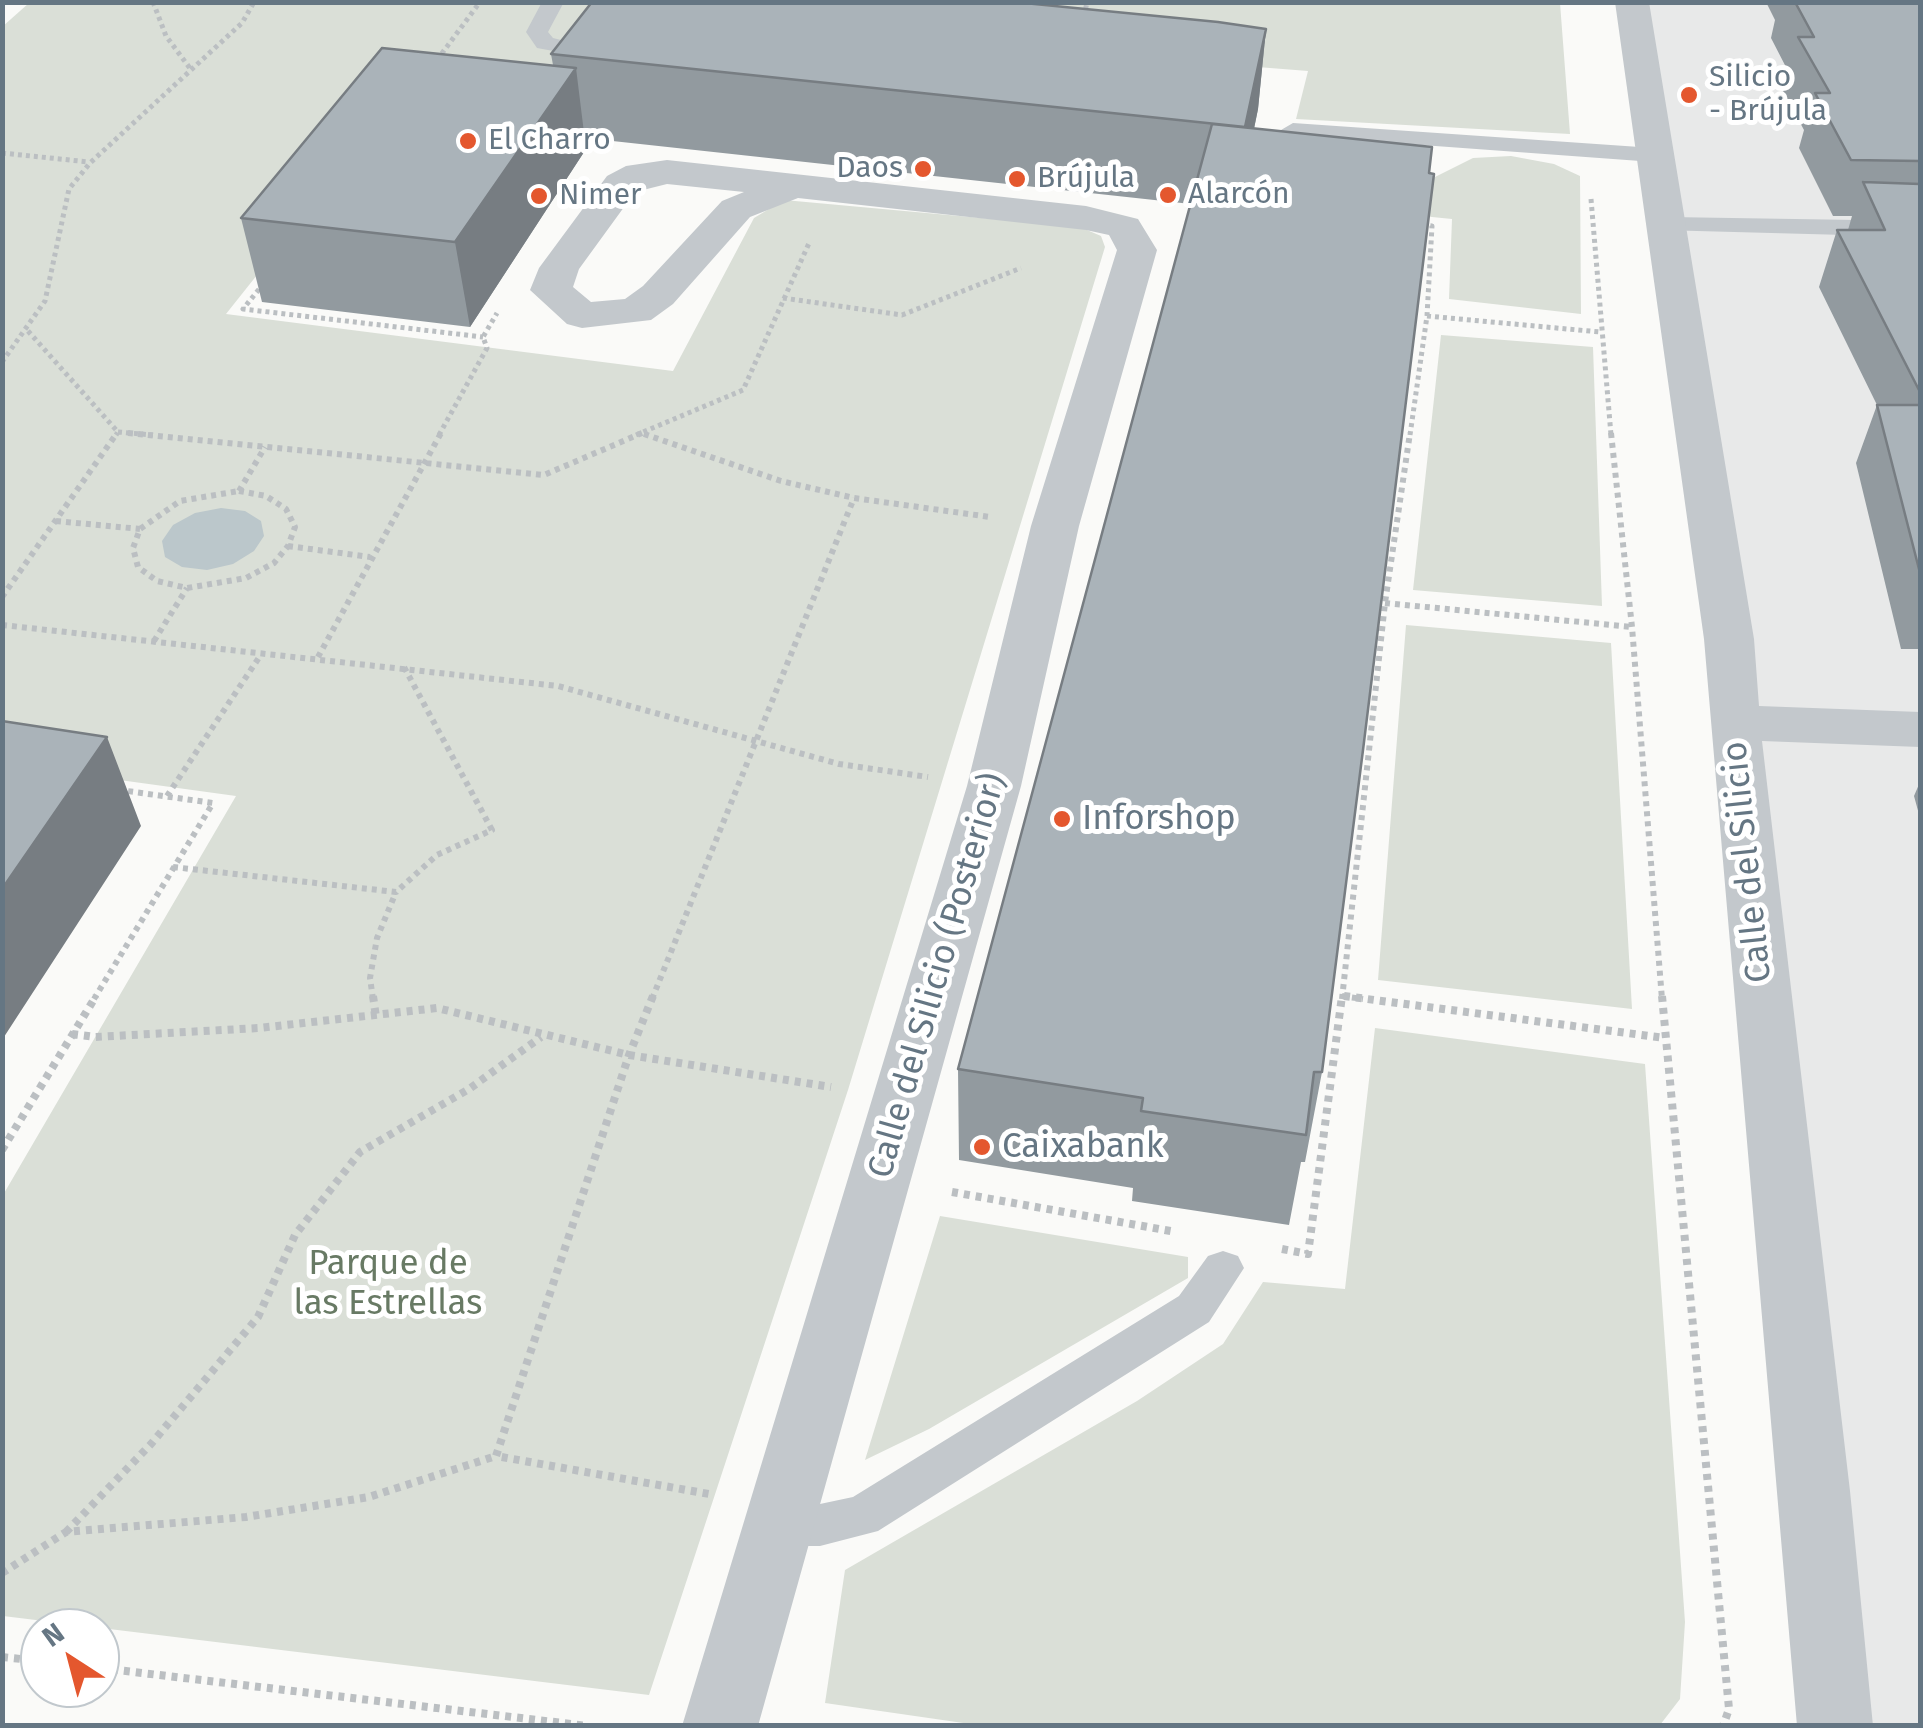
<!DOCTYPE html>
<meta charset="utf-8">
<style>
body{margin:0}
#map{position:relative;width:1923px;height:1728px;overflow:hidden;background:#fafaf8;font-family:"Fira Sans",sans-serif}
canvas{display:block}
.frame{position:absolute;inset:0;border:5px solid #657683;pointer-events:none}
.north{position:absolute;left:20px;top:1608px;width:100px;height:100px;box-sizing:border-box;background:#fff;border:2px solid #c1c8cd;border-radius:50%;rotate:324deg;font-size:28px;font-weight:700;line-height:40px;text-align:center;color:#657683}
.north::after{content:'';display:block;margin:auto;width:35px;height:45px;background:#e4572e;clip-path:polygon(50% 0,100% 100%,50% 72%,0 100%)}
</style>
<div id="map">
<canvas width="1923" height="1728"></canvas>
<div class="frame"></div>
<div class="north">N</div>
</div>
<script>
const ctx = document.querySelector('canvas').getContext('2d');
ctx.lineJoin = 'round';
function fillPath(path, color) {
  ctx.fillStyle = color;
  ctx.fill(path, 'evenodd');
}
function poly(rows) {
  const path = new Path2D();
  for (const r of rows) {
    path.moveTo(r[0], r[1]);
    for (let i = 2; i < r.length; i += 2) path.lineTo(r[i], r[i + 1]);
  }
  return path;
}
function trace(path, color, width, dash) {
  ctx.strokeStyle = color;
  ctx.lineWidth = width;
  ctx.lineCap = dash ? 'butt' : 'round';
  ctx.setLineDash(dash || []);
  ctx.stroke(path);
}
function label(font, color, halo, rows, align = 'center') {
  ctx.font = font + ' "Fira Sans",sans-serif';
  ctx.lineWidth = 10;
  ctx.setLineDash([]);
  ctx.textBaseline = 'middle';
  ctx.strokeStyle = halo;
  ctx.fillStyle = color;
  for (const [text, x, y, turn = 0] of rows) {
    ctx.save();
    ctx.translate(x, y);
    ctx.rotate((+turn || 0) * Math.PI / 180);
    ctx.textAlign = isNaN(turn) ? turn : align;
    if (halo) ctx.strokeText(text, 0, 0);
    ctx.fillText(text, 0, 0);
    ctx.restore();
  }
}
const built = poly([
 [1632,3,1920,3,1920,1725,1835,1725]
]);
const green = poly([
 [29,3,1560,3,1570,134,1296,119,1308,71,625,17,557,121,393,104,226,314,673,371,754,218,784,200,1080,227,1101,236,1105,247,848,1090,649,1695,3,1616,3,1195,236,796,3,764,2,27],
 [1511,156,1554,164,1580,176,1581,314,1449,299,1452,219,1412,215,1435,177,1473,158],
 [1441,335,1593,347,1602,606,1413,590],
 [1406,625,1611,643,1632,1009,1378,980],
 [1375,1028,1645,1064,1685,1622,1680,1699,1660,1725,984,1726,825,1703,845,1570,1137,1401,1223,1344,1263,1282,1345,1289],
 [940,1216,1188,1257,1188,1278,929,1429,865,1460]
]);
const water = poly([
 [221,508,245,511,261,521,264,536,254,551,233,564,207,570,182,567,165,557,162,541,173,525,195,513]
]);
const pathFar2 = poly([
 [153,2,166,36,192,71],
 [1084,17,1087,2],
 [437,60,480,2],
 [2,153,89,162],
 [1591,199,1611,435],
 [264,283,243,309,483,337],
 [783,298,902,315,1021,268],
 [1427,316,1600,332],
 [28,331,118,432,116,435],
 [2,362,45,301,69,189,90,163,242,23,254,2],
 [118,432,153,435],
 [644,434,648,435],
 [439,435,487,348,483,337,497,313],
 [636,435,743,390,810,241],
 [1410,435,1427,316,1432,226,1421,225]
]);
const pathFar1 = poly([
 [128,433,544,475,642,433],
 [1611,433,1632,627,1662,999],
 [644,434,781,481,854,498,990,517],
 [239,491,265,447],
 [239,491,266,496,286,509,295,527,288,546,274,563,246,578,187,588,157,581,138,567,133,548,140,529,180,501,239,491],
 [56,521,140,529],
 [288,546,370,557],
 [2,597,117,433],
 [1385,603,1632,627],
 [2,625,558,686,839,764,928,777],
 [154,641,187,588],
 [318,657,441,433],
 [167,796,260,656],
 [173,867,396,892,437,855,492,830,404,667],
 [1342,996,1363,999],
 [94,999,213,803,120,790],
 [373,999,370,978,377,938,396,892],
 [652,999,854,498],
 [1342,999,1385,603,1410,433]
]);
const path = poly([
 [373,996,376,1017],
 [653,996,629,1055,496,1456,709,1494],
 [1344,996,1665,1038],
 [1662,996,1729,1709,1723,1726],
 [72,1034,95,1037,259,1028,437,1008,629,1055,831,1087],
 [2,1150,96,996],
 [952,1192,1176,1232],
 [1282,1249,1308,1254,1342,996],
 [66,1532,151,1444,258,1317,295,1235,360,1152,469,1089,541,1037],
 [2,1573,66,1532,246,1517,369,1497,496,1456],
 [2,1657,40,1661],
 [100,1668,588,1726]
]);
const lane = poly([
 [542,2,564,2,548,32,553,38,597,49,597,59,537,48,526,32,542,2],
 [1293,123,1654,148,1666,155,1654,162,1285,135,1281,130,1293,123],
 [1669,217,1920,221,1920,237,1660,230,1656,225,1669,217],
 [1223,1251,1238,1256,1244,1268,1209,1322,878,1531,820,1546,777,1546,761,1540,755,1525,761,1510,777,1504,820,1504,853,1497,1179,1296,1208,1256,1223,1251]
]);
const street = poly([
 [1615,2,1649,2,1754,639,1759,706,1920,712,1920,747,1762,741,1850,1491,1873,1726,1797,1726,1704,639,1615,2],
 [667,160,1086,206,1138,219,1157,250,1079,526,1021,786,758,1726,682,1726,967,786,1031,526,1117,250,1109,235,1086,230,798,198,750,217,673,304,651,320,582,328,567,324,530,290,539,268,607,176,626,166,667,160],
 [667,184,744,192,722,201,643,286,625,299,591,302,573,287,579,269,635,192,667,184]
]);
const wall = poly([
 [1766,2,1920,2,1920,649,1901,649,1856,463,1877,405,1819,287,1837,230,1848,230,1852,216,1833,216,1799,148,1804,130,1783,91,1788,71,1771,38,1775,20],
 [1266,29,1258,109,1254,129,1322,1072,1305,1162,1301,1162,1289,1225,1132,1201,1133,1188,959,1160,958,1069,1191,204,585,138,586,149,470,327,262,302,241,218,553,65,551,54],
 [1920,782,1920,818,1914,796]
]);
const shadedWall = poly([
 [1266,29,1258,109,1237,210,1245,127],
 [576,68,586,149,470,327,455,242],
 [107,737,141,826,2,1040,2,889]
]);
const building = poly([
 [592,2,1014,2,1218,22,1266,29,1245,127,551,54,592,2],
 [1795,2,1920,2,1920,161,1851,160,1815,93,1830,93,1798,37,1814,37,1795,2],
 [382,48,576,68,455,242,241,218,382,48],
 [1212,124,1432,147,1429,173,1434,174,1363,750,1322,1072,1314,1072,1306,1135,1141,1111,1143,1098,958,1069,1212,124],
 [1863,182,1920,184,1920,392,1837,230,1885,230,1863,182],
 [1877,405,1920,405,1920,573,1877,405],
 [2,721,107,737,2,889,2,721]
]);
const markers = [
 [1689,95,10,"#e4572e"],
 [468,141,10,"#e4572e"],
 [923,169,10,"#e4572e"],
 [1017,179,10,"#e4572e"],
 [1168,195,10,"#e4572e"],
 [539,196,10,"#e4572e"],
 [1062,819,10,"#e4572e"],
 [982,1147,10,"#e4572e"]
];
const farPoinames = [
 ["Silicio",1709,78],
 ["- Brújula",1709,112],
 ["El Charro",488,141],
 ["Daos",903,169,"right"],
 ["Brújula",1037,179],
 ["Alarcón",1188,195],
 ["Nimer",559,196]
];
const poiNames = [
 ["Inforshop",1082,819],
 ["Caixabank",1002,1147]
];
const streetNames = [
 ["Calle del Silicio",1748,862,-96],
 ["Calle del Silicio (Posterior)",938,976,-74]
];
const parkNames = [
 ["Parque de",388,1264],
 ["las Estrellas",388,1304]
];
fillPath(built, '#e8e9e9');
fillPath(green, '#dadfd7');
fillPath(water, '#bbc7cb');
trace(pathFar2, '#bbbfc2', 5, [4, 4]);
trace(pathFar1, '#bbbfc2', 6, [5, 5]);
trace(path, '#bbbfc2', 8, [6, 6]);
fillPath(lane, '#c3c8cc');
fillPath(street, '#c3c8cc');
fillPath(wall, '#929a9f');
fillPath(shadedWall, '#777d82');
fillPath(building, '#aab3b9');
trace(building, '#777d82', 2.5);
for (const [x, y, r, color] of markers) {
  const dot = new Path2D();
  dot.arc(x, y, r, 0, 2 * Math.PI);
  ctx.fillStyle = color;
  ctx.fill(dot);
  trace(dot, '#fff', 4);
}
label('30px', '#657683', '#fff', farPoinames, 'left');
label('35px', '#657683', '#fff', poiNames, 'left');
label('35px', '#657683', '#fff', streetNames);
label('35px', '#687a64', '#fff', parkNames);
</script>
